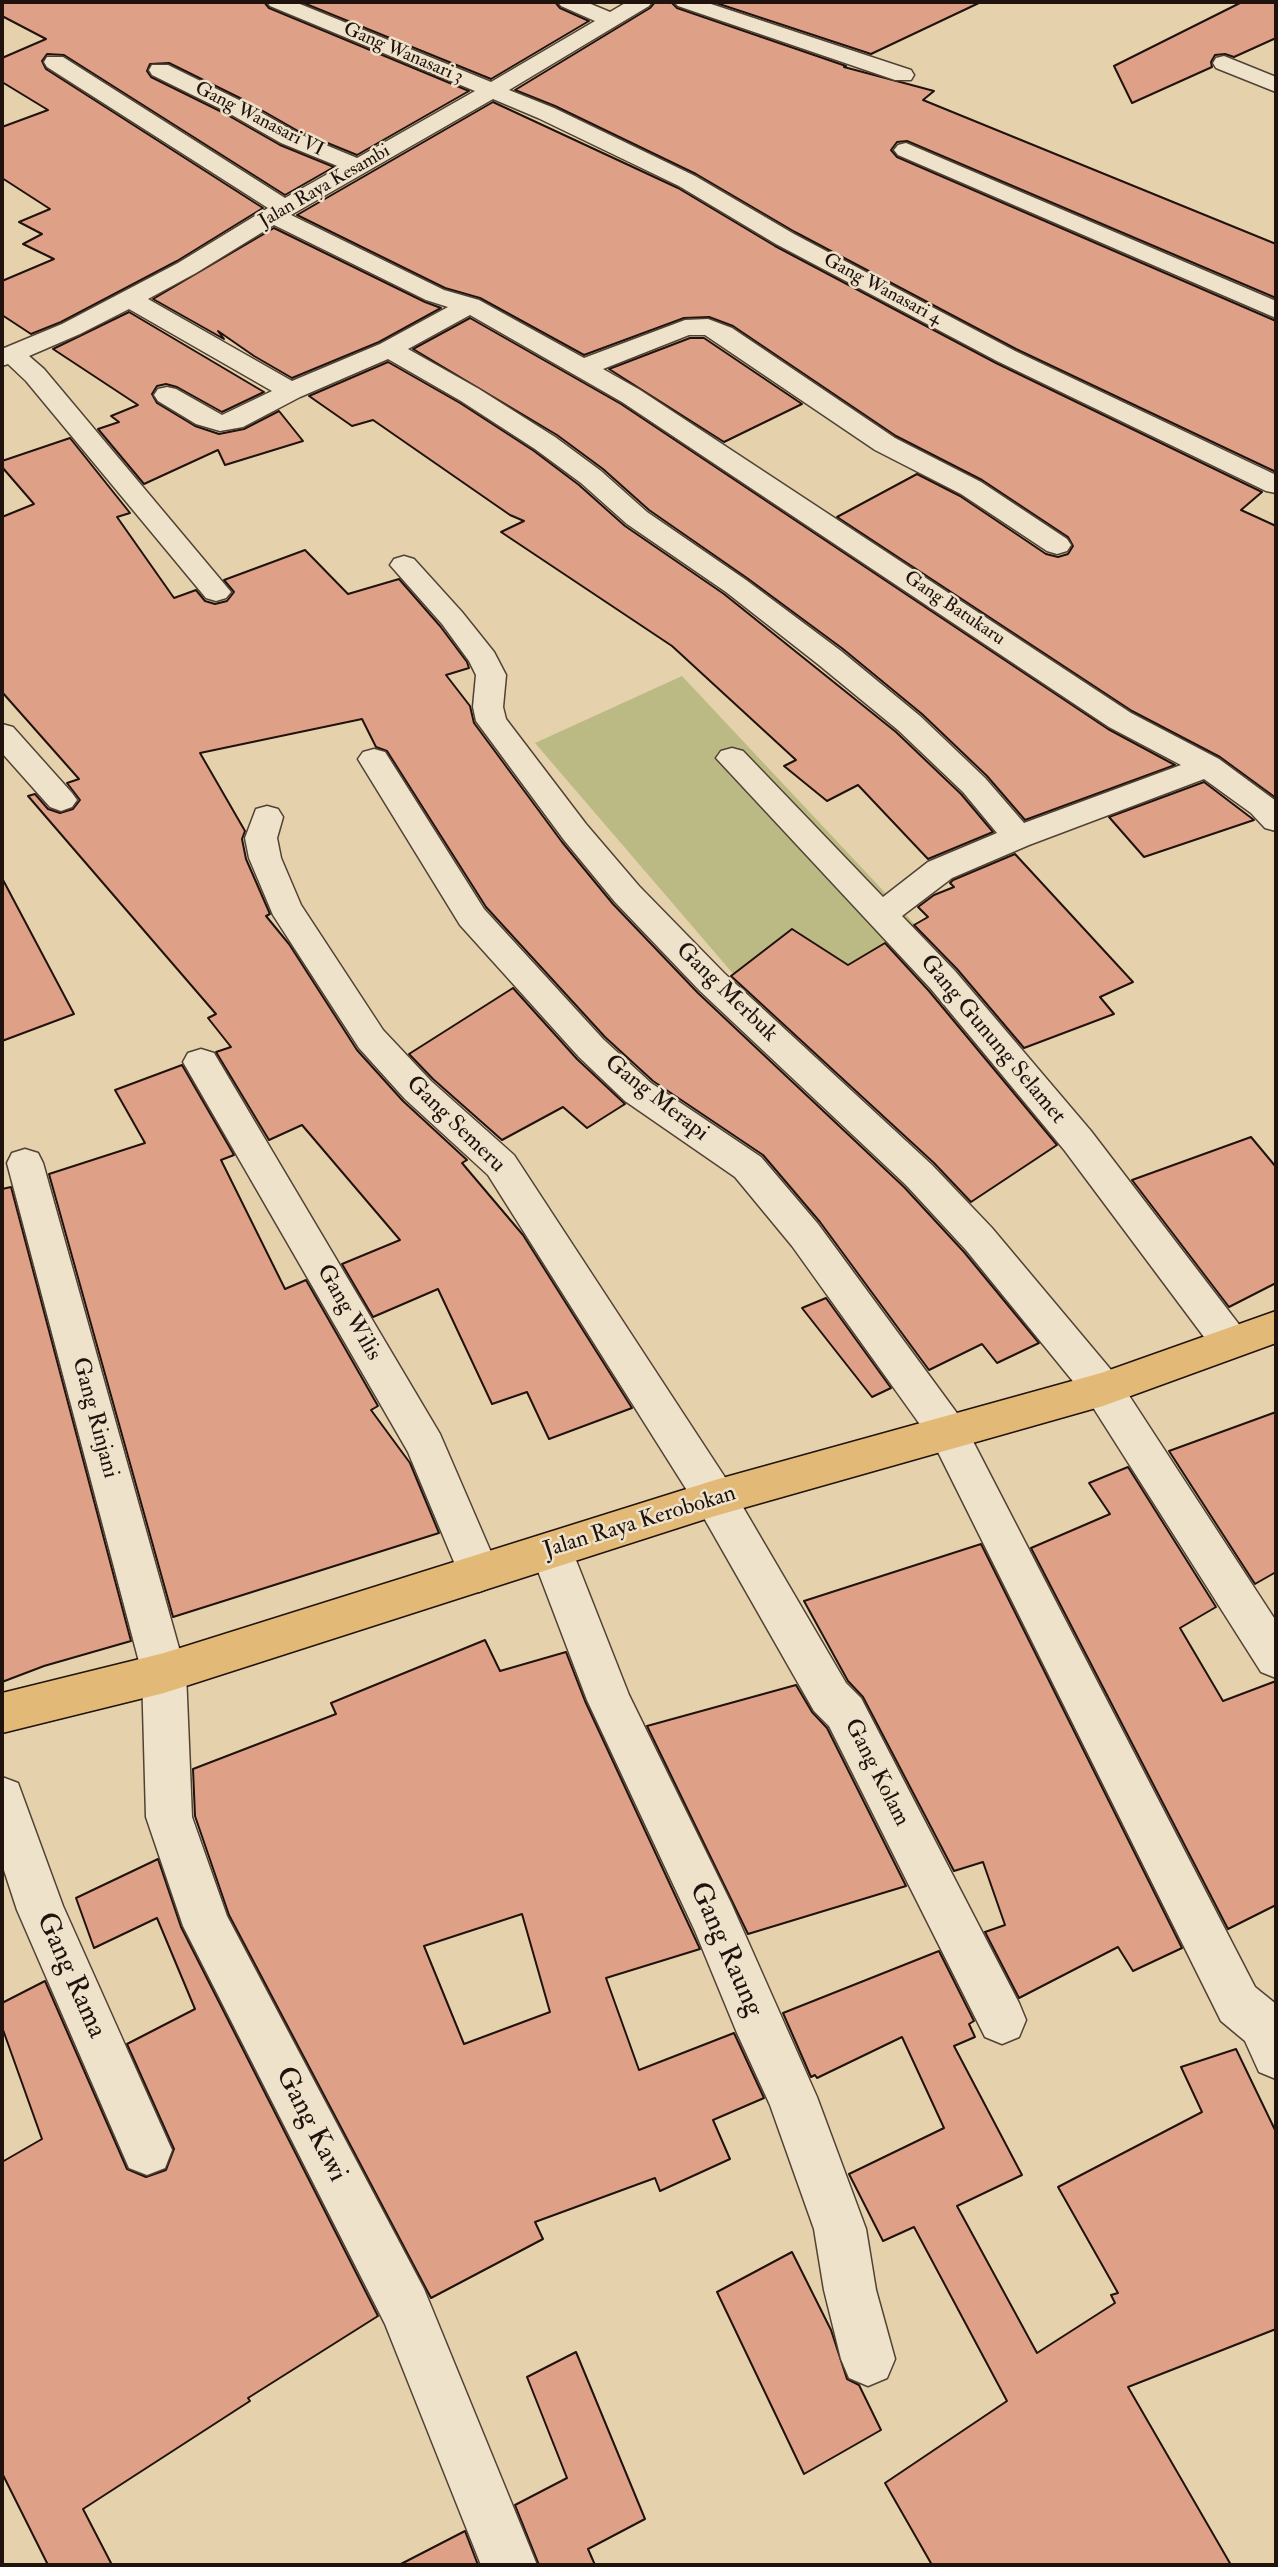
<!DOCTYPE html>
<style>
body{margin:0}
#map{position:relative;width:1278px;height:2567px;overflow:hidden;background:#e5d2ad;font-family:"IM FELL Double Pica",serif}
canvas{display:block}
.frame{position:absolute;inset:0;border:4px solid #20120d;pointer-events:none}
</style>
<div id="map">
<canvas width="1278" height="2567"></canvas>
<div class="frame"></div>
</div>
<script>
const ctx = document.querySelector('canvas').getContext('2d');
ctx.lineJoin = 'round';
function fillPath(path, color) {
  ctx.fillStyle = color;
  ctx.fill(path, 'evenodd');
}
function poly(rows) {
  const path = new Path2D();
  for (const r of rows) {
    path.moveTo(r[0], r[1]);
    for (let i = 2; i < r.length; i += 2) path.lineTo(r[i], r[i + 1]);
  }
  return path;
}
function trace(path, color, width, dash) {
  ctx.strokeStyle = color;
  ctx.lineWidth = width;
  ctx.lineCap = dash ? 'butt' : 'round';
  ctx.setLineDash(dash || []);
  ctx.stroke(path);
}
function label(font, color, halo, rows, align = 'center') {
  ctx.font = font + ' "IM FELL Double Pica",serif';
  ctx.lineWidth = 5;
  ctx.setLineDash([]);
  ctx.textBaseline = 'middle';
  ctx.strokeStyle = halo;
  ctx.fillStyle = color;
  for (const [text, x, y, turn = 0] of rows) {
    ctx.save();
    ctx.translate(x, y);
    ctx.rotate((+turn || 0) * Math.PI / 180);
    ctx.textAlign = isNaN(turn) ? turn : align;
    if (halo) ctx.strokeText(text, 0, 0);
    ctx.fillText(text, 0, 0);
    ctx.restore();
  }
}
const green = poly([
 [682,676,922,932,759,1004,535,743]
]);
const building = poly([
 [2,2,264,2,269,8,469,91,357,155,298,131,242,99,169,63,150,64,147,71,151,77,224,113,280,145,334,167,285,195,64,55,47,54,42,61,46,69,263,208,177,261,61,322,31,334,2,315,2,281,54,259,23,244,42,234,19,222,50,209,2,178,2,127,48,110,2,82,2,58,46,39,2,16,2,2],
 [301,2,555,2,560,8,589,21,491,79,301,2],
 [655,2,671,2,677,8,846,66,844,67,934,91,923,100,1276,244,1276,298,907,141,897,142,891,150,897,157,1276,321,1276,472,1016,349,795,232,696,174,555,106,515,90,650,8,655,2],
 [713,2,981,2,871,54,713,2],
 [1242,2,1276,2,1276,38,1234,57,1225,54,1215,55,1211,62,1212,67,1132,103,1114,66,1242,2],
 [493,102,678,188,775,246,996,363,1262,492,1241,510,1276,526,1276,798,1220,757,1132,711,837,517,917,474,960,496,1046,554,1058,557,1068,554,1073,546,1068,537,982,480,896,436,733,326,709,317,684,318,584,355,480,298,445,288,297,215,493,102],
 [274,228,425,302,441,308,379,342,292,378,254,356,218,331,224,339,153,299,274,228],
 [129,312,264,392,222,412,177,387,166,384,157,386,152,394,157,403,195,426,219,434,244,429,279,411,303,441,225,465,218,450,144,484,98,429,119,422,111,416,138,405,53,349,129,312],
 [470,318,621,404,1108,729,1175,765,1025,820,987,776,922,714,843,649,747,578,649,510,603,469,557,435,413,349,470,318],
 [690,338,704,338,802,404,724,442,609,369,690,338],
 [388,362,460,403,534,451,579,485,625,526,724,594,896,732,961,794,993,832,928,859,858,785,827,801,784,766,796,760,672,646,501,532,524,521,510,515,373,420,352,426,309,396,388,362],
 [70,438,130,513,117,517,174,598,196,590,205,601,215,604,227,601,234,592,224,580,305,550,348,594,399,579,440,626,467,662,469,668,446,675,470,706,474,723,562,842,613,904,698,993,904,1187,964,1252,1039,1343,997,1363,982,1344,929,1370,820,1222,763,1155,653,1081,605,1037,486,907,387,751,376,747,362,719,200,753,245,831,242,839,246,859,270,914,266,916,289,944,357,1050,403,1101,467,1160,462,1163,523,1235,632,1408,549,1439,527,1392,492,1404,438,1289,373,1317,342,1264,400,1240,302,1125,269,1140,216,1052,231,1047,208,1018,216,1014,28,796,35,794,48,809,60,813,73,809,80,800,67,783,79,779,2,692,2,517,34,504,2,467,2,461,70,438],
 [1204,782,1254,820,1144,857,1109,817,1204,782],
 [1015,854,1133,982,1100,997,1114,1014,1024,1048,957,969,914,925,928,917,918,907,934,895,954,887,950,883,953,880,1015,854],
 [2,878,74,1014,2,1041,2,878],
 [792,929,848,965,885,943,929,991,1057,1145,971,1202,934,1163,731,976,792,929],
 [513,988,577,1059,625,1104,587,1128,563,1107,502,1140,433,1079,409,1054,513,988],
 [182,1065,234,1155,221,1160,285,1289,306,1280,378,1406,371,1410,410,1463,439,1533,173,1617,49,1174,145,1143,115,1090,182,1065],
 [1251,1137,1276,1167,1276,1283,1229,1307,1132,1180,1251,1137],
 [11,1187,131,1641,44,1666,2,1682,2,1189,11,1187],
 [826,1298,891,1388,872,1397,802,1308,826,1298],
 [1276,1412,1276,1572,1255,1584,1169,1451,1276,1412],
 [1128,1467,1216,1607,1180,1628,1223,1701,1276,1681,1276,1905,1228,1929,1031,1548,1110,1514,1089,1483,1128,1467],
 [981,1544,1182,1948,1133,1971,1118,1947,1019,1998,985,1932,1005,1925,983,1862,954,1871,863,1697,848,1681,804,1601,981,1544],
 [485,1640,500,1671,566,1652,585,1701,700,1949,606,1978,639,2070,734,2033,764,2098,713,2120,730,2159,660,2191,655,2178,535,2222,543,2239,431,2298,229,1915,195,1816,193,1769,336,1714,331,1703,485,1640],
 [522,1914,550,2012,464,2044,424,1946,522,1914],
 [796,1685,812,1712,827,1728,906,1886,748,1934,647,1726,796,1685],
 [158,1859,181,1927,378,2316,248,2398,250,2401,83,2509,112,2565,48,2565,2,2473,2,2162,42,2139,2,2027,2,2003,45,1981,127,2169,146,2177,166,2170,174,2149,127,2044,195,2009,157,1918,94,1948,76,1898,158,1859],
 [939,1951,974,2021,969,2024,975,2037,954,2046,1022,2175,957,2206,1037,2353,1115,2303,1111,2295,1118,2293,1058,2187,1202,2112,1181,2067,1236,2049,1276,2132,1276,2329,1128,2387,1231,2565,932,2565,885,2483,1007,2401,914,2227,883,2241,849,2174,944,2128,902,2037,817,2078,815,2075,811,2077,783,2013,939,1951],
 [792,2252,831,2330,847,2379,859,2385,881,2430,804,2474,717,2292,792,2252],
 [576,2352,645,2519,588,2549,595,2565,539,2565,515,2505,567,2478,527,2377,576,2352],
 [465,2531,478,2565,399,2565,465,2531]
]);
const minor = poly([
 [267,2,295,2,491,82,595,21,561,6,558,2,586,2,610,12,627,2,652,2,649,6,509,90,554,108,695,176,794,234,1015,351,1276,475,1276,493,1266,491,997,361,776,244,679,186,538,118,493,99,291,215,444,290,479,300,584,358,685,320,708,319,732,328,895,438,981,482,1067,539,1071,545,1067,551,1057,554,1047,551,961,494,875,450,705,335,689,335,603,369,640,390,1131,713,1219,759,1276,801,1276,831,1265,828,1251,813,1204,779,1029,845,952,878,902,916,955,971,1091,1131,1244,1331,1250,1342,1244,1353,1230,1358,1216,1353,1065,1151,931,989,716,758,721,751,732,748,743,751,883,897,928,862,997,833,963,792,898,730,819,665,726,592,627,524,581,483,535,449,461,401,388,359,300,397,243,427,220,431,196,424,158,401,154,395,158,389,167,387,176,389,222,415,272,391,129,309,80,334,29,356,44,369,231,592,226,598,216,601,206,598,26,381,8,364,2,366,2,349,62,324,178,263,268,208,47,67,44,62,47,57,63,57,285,198,340,167,281,143,225,111,152,75,149,70,152,65,168,65,241,101,297,133,357,158,475,91,270,6,267,2],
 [274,225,426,300,448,307,380,344,292,381,148,299,196,273,274,225],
 [470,315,622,402,1109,727,1181,765,1024,823,985,778,920,716,841,651,746,580,647,512,601,471,555,437,479,389,408,349,470,315],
 [674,2,705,2,911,70,914,75,911,80,895,80,678,6,674,2],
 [1224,56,1276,77,1276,92,1216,68,1213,63,1216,58,1224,56],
 [906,143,1276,301,1276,318,898,155,894,150,898,145,906,143],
 [404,556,414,559,462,612,494,652,506,675,503,707,506,719,586,824,639,886,724,973,932,1165,992,1228,1117,1377,1276,1621,1276,1678,1261,1672,1089,1401,966,1250,906,1185,700,991,615,902,564,840,476,721,473,707,476,675,469,661,442,624,390,565,394,559,404,556],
 [2,724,13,727,72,793,77,800,72,807,61,811,50,807,2,753,2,724],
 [374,749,385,752,484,909,603,1039,651,1083,761,1157,818,1224,962,1420,1255,1987,1276,2004,1276,2079,1259,2072,1245,2041,1221,2021,934,1444,792,1246,735,1177,625,1101,579,1057,460,925,358,759,363,752,374,749],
 [267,806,278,809,283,817,277,838,281,858,301,905,383,1030,431,1081,514,1155,730,1485,846,1683,861,1698,1019,2003,1026,2020,1019,2037,1002,2044,985,2037,829,1726,814,1711,700,1511,488,1175,405,1099,359,1048,273,915,249,858,245,838,256,809,267,806],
 [201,1049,214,1053,440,1434,500,1573,494,1586,479,1592,464,1586,408,1452,183,1062,188,1053,201,1049],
 [25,1149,38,1153,43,1163,186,1673,192,1817,227,1916,424,2289,537,2565,481,2565,385,2324,183,1926,146,1817,142,1673,7,1163,12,1153,25,1149],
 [551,1532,566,1537,572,1550,629,1695,731,1903,817,2097,866,2229,876,2290,895,2359,887,2378,868,2386,849,2378,841,2359,824,2290,814,2229,770,2105,737,2033,695,1931,587,1700,530,1550,536,1537,551,1532],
 [2,1777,18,1783,63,1906,172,2150,165,2168,147,2175,129,2168,17,1910,2,1864,2,1777]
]);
const major = poly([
 [1276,1311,1276,1343,1103,1406,715,1516,164,1693,2,1733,2,1693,164,1653,715,1480,1101,1373,1276,1311]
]);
const farStreetnames = [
 ["Gang Wanasari 3",403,54,23],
 ["Gang Wanasari VI",259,120,27],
 ["Jalan Raya Kesambi",325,187,-30],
 ["Gang Wanasari 4",882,290,28],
 ["Gang Batukaru",954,609,34]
];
const streetNames = [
 ["Gang Merbuk",726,993,44],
 ["Gang Gunung Selamet",992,1040,50],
 ["Gang Merapi",656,1099,38],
 ["Gang Semeru",455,1125,44],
 ["Gang Wilis",348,1313,60],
 ["Gang Rinjani",94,1418,75],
 ["Jalan Raya Kerobokan",640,1523,-17],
 ["Gang Kolam",876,1773,63]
];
const nearStreetnames = [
 ["Gang Raung",725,1950,66],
 ["Gang Rama",70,1976,66],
 ["Gang Kawi",310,2125,63]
];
fillPath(green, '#bcba84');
fillPath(building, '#dfa088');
trace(building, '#20120d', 2);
trace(minor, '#514235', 3);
trace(major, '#20120d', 3);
fillPath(minor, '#eee2ca');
fillPath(major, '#e2b976');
label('19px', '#20120d', '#eee2ca', farStreetnames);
label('23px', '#20120d', '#eee2ca', streetNames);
label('28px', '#20120d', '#eee2ca', nearStreetnames);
</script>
